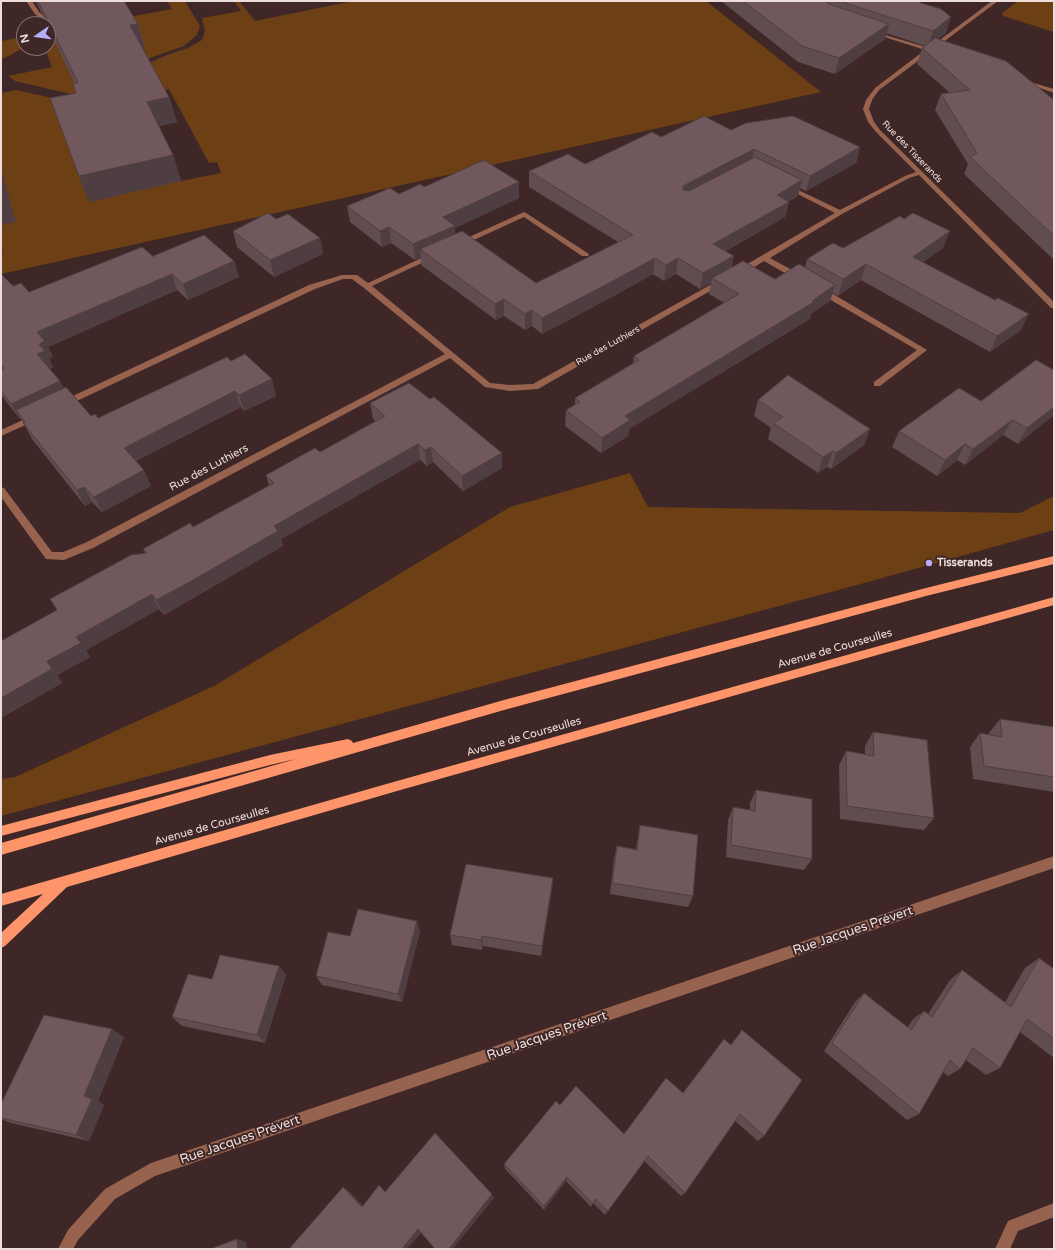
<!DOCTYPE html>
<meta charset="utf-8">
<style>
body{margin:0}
#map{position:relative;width:1055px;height:1250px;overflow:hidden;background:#3e2726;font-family:"Varela Round",sans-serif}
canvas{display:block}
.frame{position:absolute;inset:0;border:2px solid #eddedc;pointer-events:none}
.north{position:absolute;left:16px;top:16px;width:40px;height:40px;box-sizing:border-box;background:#3e2726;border:1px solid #84706f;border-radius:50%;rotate:257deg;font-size:11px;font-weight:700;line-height:16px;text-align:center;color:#eddedc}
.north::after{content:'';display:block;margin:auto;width:14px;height:18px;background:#b6acf8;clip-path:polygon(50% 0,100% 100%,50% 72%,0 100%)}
</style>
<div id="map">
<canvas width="1055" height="1250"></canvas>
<div class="frame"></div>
<div class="north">N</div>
</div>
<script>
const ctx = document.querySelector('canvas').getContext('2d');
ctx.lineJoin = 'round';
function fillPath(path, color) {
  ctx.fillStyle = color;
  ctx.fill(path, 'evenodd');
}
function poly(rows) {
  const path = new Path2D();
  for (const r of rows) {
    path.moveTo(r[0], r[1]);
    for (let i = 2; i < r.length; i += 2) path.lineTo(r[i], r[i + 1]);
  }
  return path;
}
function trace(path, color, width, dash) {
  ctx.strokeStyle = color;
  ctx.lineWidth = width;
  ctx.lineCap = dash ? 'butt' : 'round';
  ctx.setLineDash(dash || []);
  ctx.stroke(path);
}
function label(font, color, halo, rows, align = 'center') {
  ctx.font = font + ' "Varela Round",sans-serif';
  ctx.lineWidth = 4;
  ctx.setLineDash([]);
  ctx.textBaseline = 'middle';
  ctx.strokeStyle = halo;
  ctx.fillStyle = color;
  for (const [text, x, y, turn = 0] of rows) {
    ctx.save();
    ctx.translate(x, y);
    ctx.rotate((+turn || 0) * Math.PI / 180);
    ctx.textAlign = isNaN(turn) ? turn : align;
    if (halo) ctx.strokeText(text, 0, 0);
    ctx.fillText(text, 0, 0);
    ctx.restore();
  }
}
const green = poly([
 [167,1,185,1,200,26,197,35,184,46,144,60,79,96,15,81,8,76,52,67,45,48,48,48,48,32,172,9],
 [234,1,239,1,255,21,353,1,706,1,821,92,1,274,1,253,3,252,1,246,1,93,16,90,71,102,181,181,221,173,217,162,209,163,169,89,147,92,134,74,151,62,167,55,188,48,202,40,205,31,202,18,241,11],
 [1018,1,1054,1,1054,32,1003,16,1002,13],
 [24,37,24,47,9,56,1,59,1,41],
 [630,473,648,507,1020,513,1054,496,1054,530,868,582,1,816,1,779,15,777,214,686,510,507]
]);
const minor = poly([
 [26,1,32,1,39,12,44,16,59,19,56,21,40,18,35,14,26,1],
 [992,1,998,1,934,49,936,51,935,52,930,52,879,90,872,100,869,109,874,122,880,130,1054,302,1054,308,1051,308,919,175,909,178,842,214,770,258,803,276,803,280,797,280,764,261,743,274,737,274,737,270,835,213,786,188,786,186,790,186,840,210,905,176,916,172,876,132,868,122,863,109,866,100,875,88,925,50,872,33,872,31,929,48,992,1],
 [1020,79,1054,89,1054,93,1020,81,1020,79],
 [524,212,526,213,589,254,588,256,582,256,524,217,463,245,460,245,456,243,524,212],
 [430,254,433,254,437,256,372,286,490,383,510,385,533,384,719,280,722,280,726,282,538,389,510,391,485,387,450,358,93,548,64,560,46,559,1,497,1,487,4,488,52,552,63,552,87,542,445,354,364,288,352,279,343,279,315,289,66,406,63,407,59,404,60,402,309,285,342,275,357,275,368,283,430,254],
 [817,288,823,288,927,350,880,386,874,386,874,382,917,350,817,292,817,288],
 [36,414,40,417,39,419,1,436,1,430,36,414],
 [1054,856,1054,868,155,1176,115,1199,78,1240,73,1249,58,1249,68,1230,105,1189,151,1163,1054,856],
 [1054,1203,1054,1217,1018,1231,1010,1249,995,1249,1008,1221,1054,1203]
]);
const major = poly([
 [1054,556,1054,564,926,596,504,710,1,855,1,843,296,759,270,765,1,836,1,826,270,755,348,739,352,741,353,743,504,700,926,588,1054,556],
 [1054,597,1054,605,397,791,67,887,5,946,1,948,1,933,43,894,1,906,1,894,397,781,1054,597]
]);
const wall = poly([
 [36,1,124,1,138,24,145,48,143,48,169,97,177,122,159,126,173,155,181,181,89,202,79,176,76,93,75,84,48,27,48,24,47,24,42,13,41,12],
 [721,1,918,1,946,33,938,39,1054,100,1054,260,964,174,968,164,935,110,941,94,950,93,917,64,922,48,925,46,886,33,885,39,835,74,798,62],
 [731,130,860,147,856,163,806,191,800,188,798,196,789,201,785,217,726,251,732,267,775,279,805,267,807,259,843,248,943,248,923,262,1021,330,990,352,861,280,838,296,833,293,830,301,811,314,810,319,629,429,628,436,601,453,565,426,566,410,575,405,575,398,633,363,634,356,724,303,709,294,711,283,700,289,676,274,664,281,653,274,610,298,542,334,532,326,525,330,504,316,496,320,421,265,421,257,415,260,391,243,382,247,350,222,347,206,424,187,519,198,455,228,455,233,536,283,618,242,529,187,529,171,585,164,661,137],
 [276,219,320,238,323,254,274,277,237,247,233,231],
 [153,257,234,261,239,277,188,300,177,290,48,347,53,357,49,359,53,367,50,369,64,388,91,416,98,418,231,361,276,396,244,411,241,407,136,461,151,486,102,512,92,502,85,506,32,439,21,419,20,419,1,395,1,274,13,286,29,292],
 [1054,370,1054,415,1018,444,1003,435,965,465,957,460,937,476,892,447,899,431,981,401],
 [758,400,870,429,864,445,831,469,827,467,818,473,768,439,771,428,754,416],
 [370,403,502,468,463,491,433,462,427,466,420,460,281,539,283,546,195,597,164,615,159,609,86,650,90,657,57,675,62,683,1,718,1,641,57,610,145,554,143,549,193,527,269,486,266,475,320,452,376,422,373,419],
 [1000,719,1054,727,1054,792,973,779,970,747,980,733,989,735,989,733],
 [873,732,934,818,924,830,840,819,839,765,846,751,865,754,865,746],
 [756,790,812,859,804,870,726,857,728,820,733,807,750,810,750,803],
 [640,825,693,896,688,907,610,894,614,858,617,846,636,849],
 [553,878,552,889,541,956,483,946,482,950,452,945,450,935],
 [420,931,402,1002,322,985,316,976,350,936],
 [1039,958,1054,969,1054,1058,1020,1032,1000,1068,986,1075,966,1060,960,1069,948,1076,943,1072,919,1114,907,1120,824,1051,855,1002,864,993,908,1027,913,1019,924,1011,928,1014,950,980,962,970,1005,1002,1025,968],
 [279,966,286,975,265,1043,182,1026,172,1017,212,979],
 [124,1037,98,1101,104,1105,89,1141,11,1123,1,1119,1,1118],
 [731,1045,764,1136,758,1141,735,1121,685,1193,681,1196,644,1161,605,1215,593,1203,591,1207,566,1181,544,1210,505,1169,504,1164,560,1105,624,1134,683,1093]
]);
const shadedWall = poly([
 [951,17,946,33,928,46,933,31],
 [138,24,145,48,138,49,130,25],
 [889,24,885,39,835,74,839,58],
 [169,97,177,122,155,127,147,102],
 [860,147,856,163,806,191,810,176],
 [754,149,751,165,681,202,683,186],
 [173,155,181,181,89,202,79,176],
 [1,169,16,222,1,225],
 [802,180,798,196,773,211,777,195],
 [519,182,519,198,455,228,456,241,420,249,421,257,415,260,413,244,443,217],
 [789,202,785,217,710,260,713,244],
 [389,227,391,243,382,247,380,231],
 [950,231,943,248,907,273,913,257],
 [320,238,323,254,274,277,270,260],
 [734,256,731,272,712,278,711,283,700,289,703,273],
 [655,258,653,274,610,298,542,334,542,318],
 [678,258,676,274,664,281,666,265],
 [234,261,239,277,188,300,183,284],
 [866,264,861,280,838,296,843,279],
 [172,274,177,290,48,347,53,357,49,359,53,367,46,370,37,354,39,344,37,332],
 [835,285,830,301,811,314,810,319,629,429,628,436,601,453,602,438,625,416,812,301],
 [504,299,504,316,496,320,495,304],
 [532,310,532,326,525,330,525,314],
 [1029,314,1021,330,990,352,997,336],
 [272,379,276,396,244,411,239,395],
 [60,381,68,397,16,410,21,419,20,419,11,404],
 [235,391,241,407,131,463,124,448],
 [1054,407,1054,415,1018,444,1027,428],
 [1012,420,1003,435,965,465,973,449],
 [870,429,864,445,831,469,836,453],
 [418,444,420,460,281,539,283,546,164,615,156,600,274,526],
 [965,444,957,460,937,476,945,460],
 [431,447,433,462,427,466,425,450],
 [833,451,827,467,818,473,823,457],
 [502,453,502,468,463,491,462,476],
 [144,470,151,486,102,512,94,497],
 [84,487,92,502,85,506,77,490],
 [152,594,159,609,86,650,90,657,57,675,62,683,1,718,1,698,76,637],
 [553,878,552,889,541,956,542,946],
 [417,921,420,931,402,1002,398,994],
 [482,936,483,946,482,950,481,940],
 [279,966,286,975,265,1043,257,1035],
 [112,1029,124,1037,98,1101,104,1105,89,1141,76,1135,84,1096],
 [567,1177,566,1181,544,1210,544,1206],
 [343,1187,349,1191,367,1210,362,1207],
 [492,1194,494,1198,453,1249,449,1249],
 [418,1229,422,1232,407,1249,402,1249],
 [237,1239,246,1242,247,1249,238,1249]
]);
const building = poly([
 [38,1,124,1,138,24,130,25,169,97,147,102,173,155,79,176,50,98,76,93,73,84,78,83,38,1],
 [743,1,824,1,829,4,889,24,839,58,802,46,743,1],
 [839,1,918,1,921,3,941,9,951,17,933,31,839,1],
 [935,38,1006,61,1054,100,1054,236,970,157,977,153,941,94,970,90,922,48,935,38],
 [704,116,731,130,746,123,793,116,860,147,810,176,754,149,683,186,683,190,689,191,755,157,802,180,777,195,789,202,713,244,734,256,703,273,678,258,666,265,655,258,611,282,542,318,532,310,525,314,504,299,495,304,420,249,462,231,536,283,633,235,529,171,568,154,585,164,652,132,661,137,704,116],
 [484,160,519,182,443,217,455,226,413,244,389,227,380,231,347,206,390,188,399,194,420,184,424,187,484,160],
 [268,213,276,219,288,214,320,238,270,260,233,231,268,213],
 [913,213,950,231,913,257,995,300,998,298,1029,314,997,336,866,264,843,279,807,259,833,243,843,248,900,216,904,219,913,213],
 [204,235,234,261,183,284,172,274,37,332,45,341,39,344,45,351,37,354,60,381,11,404,1,391,1,370,4,368,1,365,1,274,13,286,21,283,29,292,142,247,155,258,153,256,204,235],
 [743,261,775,279,799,264,835,285,812,301,814,302,625,416,630,420,602,438,566,410,580,402,575,398,639,360,634,356,739,294,712,278,743,261],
 [245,354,272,379,239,395,235,391,124,448,144,470,94,497,84,487,77,490,23,423,25,422,16,410,66,387,91,416,95,414,98,418,227,357,231,361,245,354],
 [1036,360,1054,370,1054,407,1027,428,1012,420,973,449,965,444,945,460,899,431,959,388,981,401,1036,360],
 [788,375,870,429,836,453,833,451,823,457,773,423,783,417,758,400,788,375],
 [409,383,430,399,434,397,502,453,462,476,431,447,425,450,418,444,274,526,278,531,188,583,156,600,152,594,76,637,81,643,47,661,52,669,1,698,1,641,57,610,50,599,131,555,147,553,143,549,190,523,193,527,274,483,266,475,315,448,320,452,385,416,370,403,409,383],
 [1000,719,1054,727,1054,777,984,766,980,733,1002,737,1000,719],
 [873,732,927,740,934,818,847,806,846,751,874,756,873,732],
 [756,790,812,799,812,859,731,845,733,807,755,811,756,790],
 [640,825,698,835,693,896,612,883,617,846,637,850,640,825],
 [466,864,553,878,542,946,482,936,481,940,450,935,466,864],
 [358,909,417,921,398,994,316,976,328,932,350,936,358,909],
 [220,955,279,966,257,1035,172,1017,188,974,212,979,220,955],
 [1039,958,1054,969,1054,1039,1027,1019,1000,1068,973,1048,960,1069,950,1060,919,1114,832,1043,864,993,911,1030,924,1011,932,1017,962,970,1011,1007,1039,958],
 [44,1015,112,1029,84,1096,92,1099,76,1135,1,1118,1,1104,44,1015],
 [742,1030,802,1080,764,1136,740,1114,685,1193,648,1156,608,1211,595,1199,593,1204,567,1177,544,1206,504,1164,556,1101,560,1105,576,1086,624,1134,666,1078,683,1093,724,1039,731,1045,742,1030],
 [435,1133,492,1194,449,1249,435,1249,418,1229,402,1249,289,1249,343,1187,362,1207,379,1185,385,1192,435,1133],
 [237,1239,238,1249,210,1249,237,1239]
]);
const markers = [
 [929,563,4,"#b6acf8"]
];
const farStreetnames = [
 ["Rue des Tisserands",912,152,46],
 ["Rue des Luthiers",608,346,-29]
];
const streetNames = [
 ["Rue des Luthiers",209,468,-28],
 ["Avenue de Courseulles",835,649,-16],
 ["Avenue de Courseulles",524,737,-16],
 ["Avenue de Courseulles",212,826,-16]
];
const poiNames = [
 ["Tisserands",937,563]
];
const nearStreetnames = [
 ["Rue Jacques Prévert",853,931,-19],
 ["Rue Jacques Prévert",547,1036,-19],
 ["Rue Jacques Prévert",240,1140,-19]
];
fillPath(green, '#6c3f14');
fillPath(minor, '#97634f');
fillPath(major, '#fe946a');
fillPath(wall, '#614c50');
fillPath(shadedWall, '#4f3e41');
fillPath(building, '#71585d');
trace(building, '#4f3e41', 1);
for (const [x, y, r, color] of markers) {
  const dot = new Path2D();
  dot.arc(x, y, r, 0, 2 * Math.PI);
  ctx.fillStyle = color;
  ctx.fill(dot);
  trace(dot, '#3e2726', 1.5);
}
label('9px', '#eddedc', '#3e2726', farStreetnames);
label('11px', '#eddedc', '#3e2726', streetNames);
label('bold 11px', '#eddedc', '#3e2726', poiNames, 'left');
label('13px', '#eddedc', '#3e2726', nearStreetnames);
</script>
